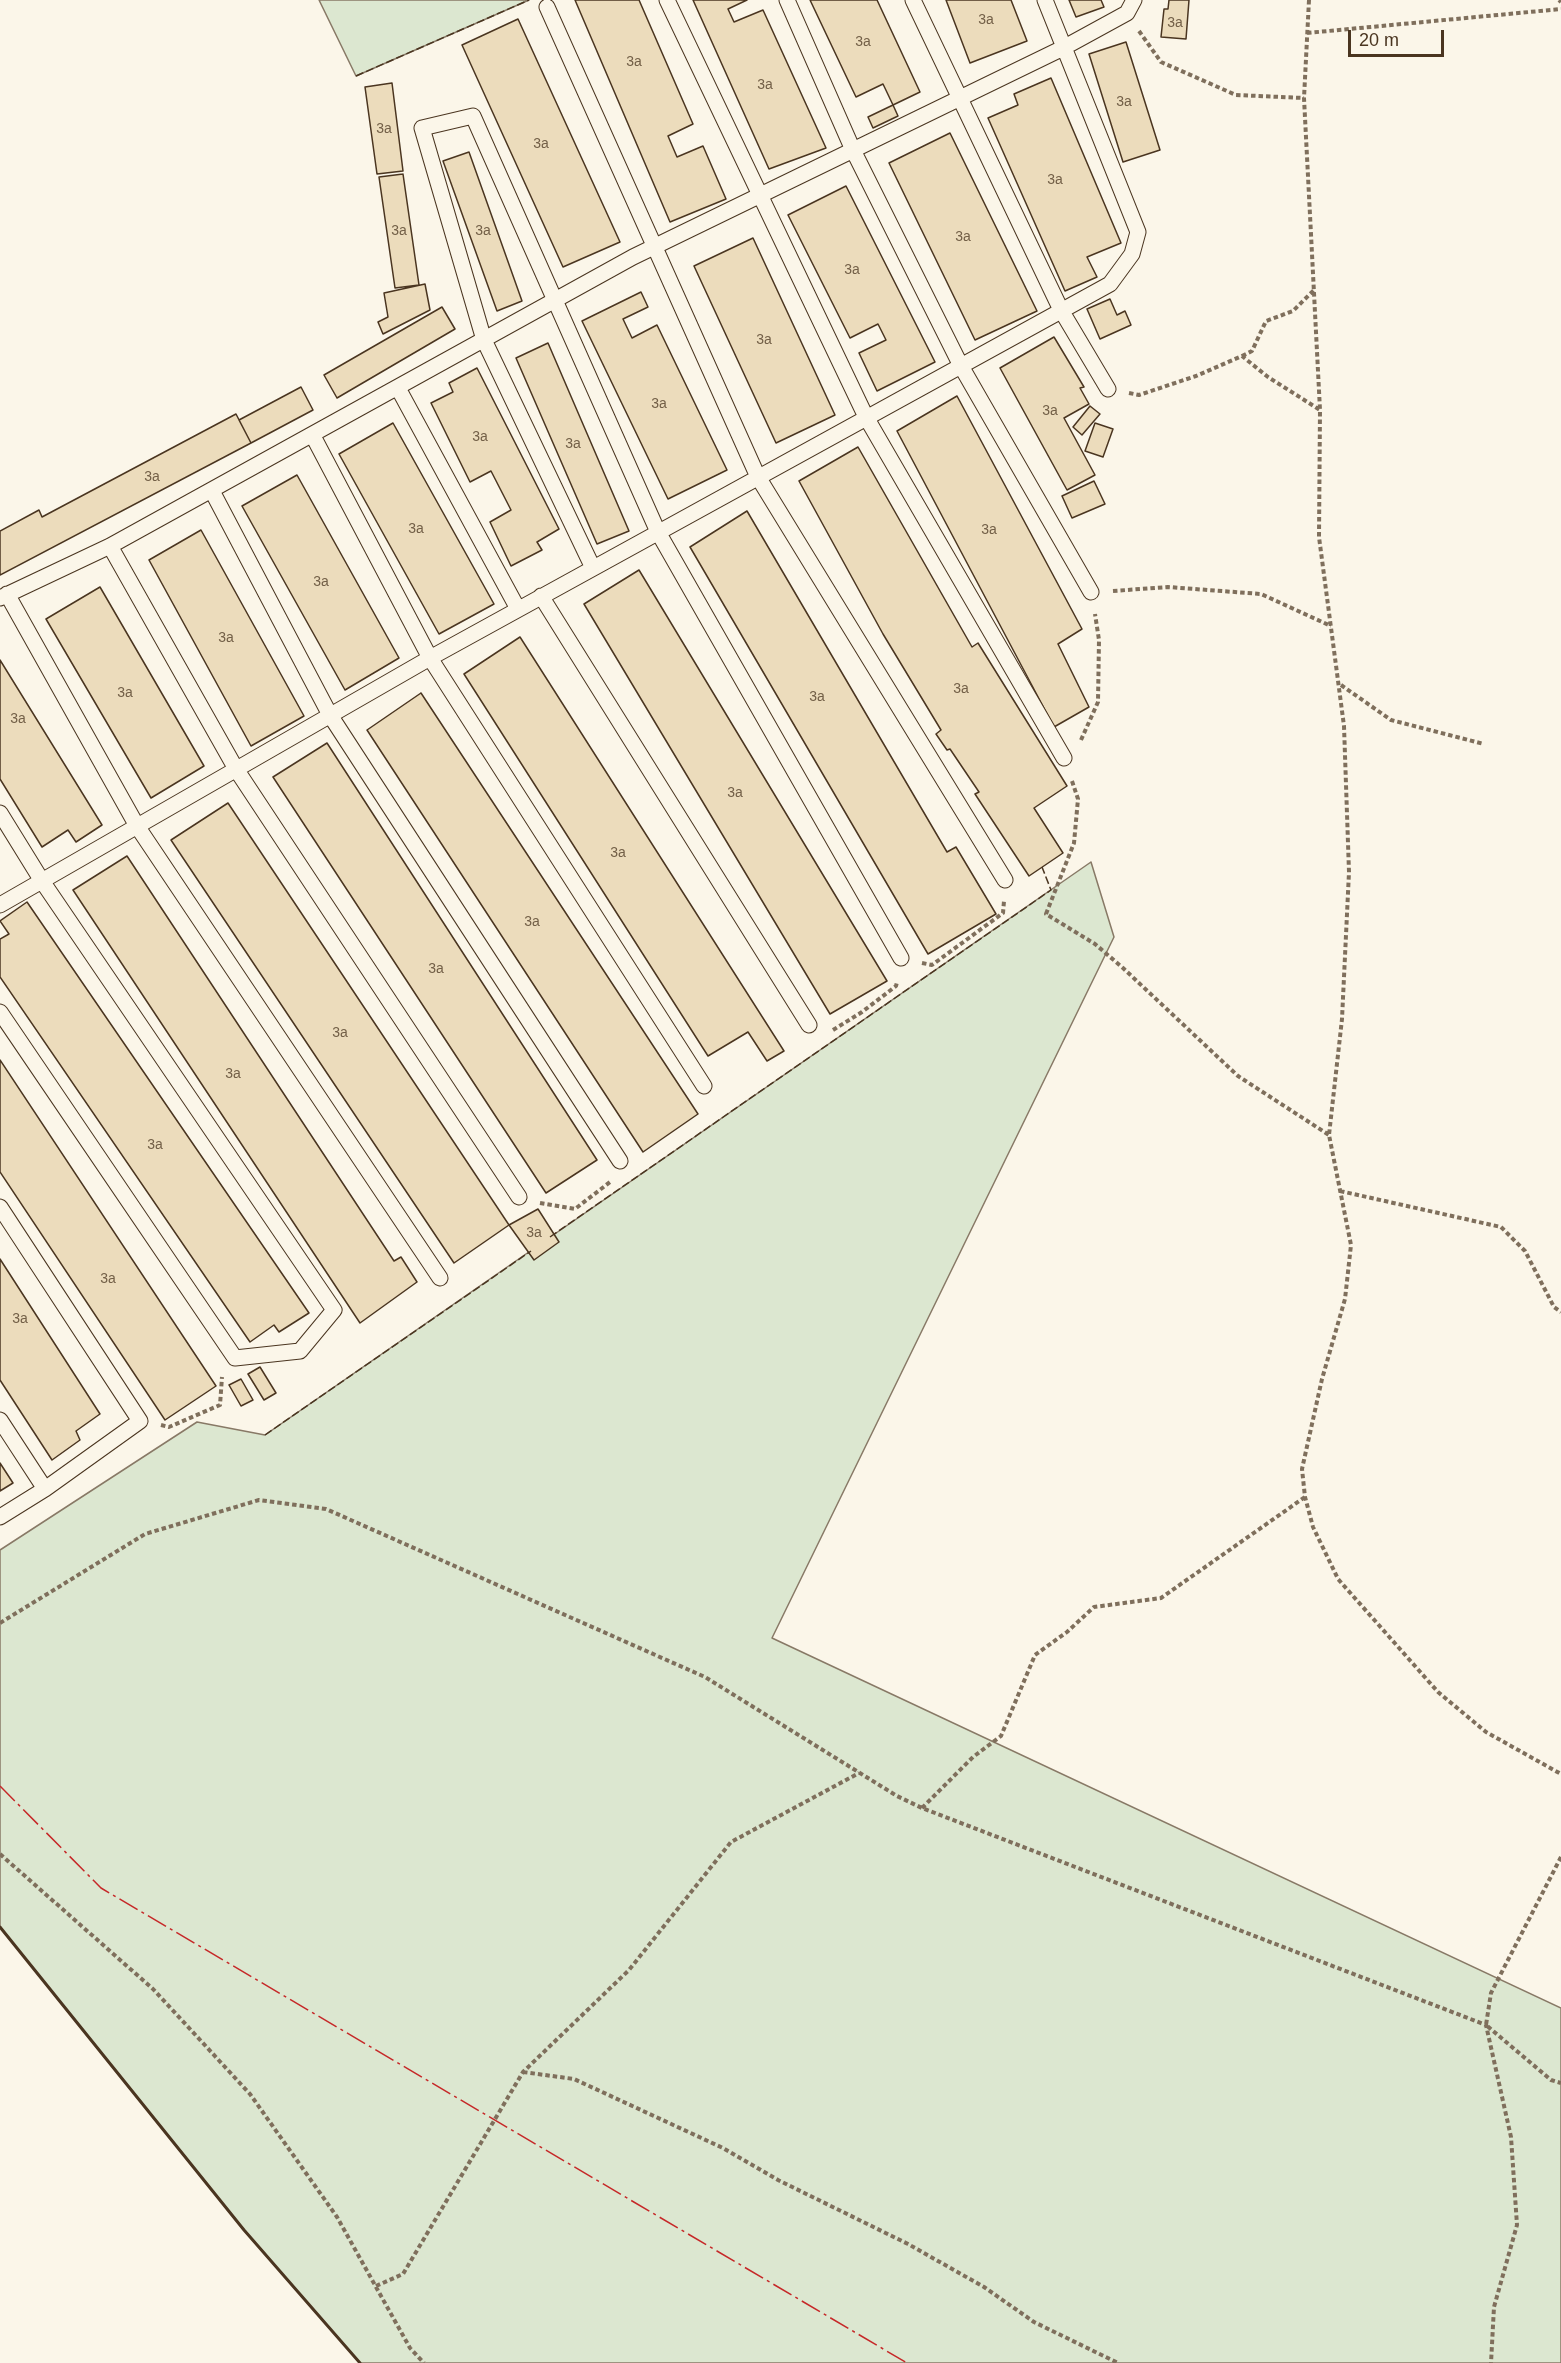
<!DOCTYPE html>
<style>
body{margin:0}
#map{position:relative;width:1561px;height:2363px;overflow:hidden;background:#fbf6e9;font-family:Arial,sans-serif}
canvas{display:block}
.scale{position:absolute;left:1348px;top:30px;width:96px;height:27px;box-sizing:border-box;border:3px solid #4a3520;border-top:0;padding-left:8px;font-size:18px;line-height:21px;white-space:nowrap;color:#4a3520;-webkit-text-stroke:4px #fbf6e9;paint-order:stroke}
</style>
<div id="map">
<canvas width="1561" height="2363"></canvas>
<div class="scale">20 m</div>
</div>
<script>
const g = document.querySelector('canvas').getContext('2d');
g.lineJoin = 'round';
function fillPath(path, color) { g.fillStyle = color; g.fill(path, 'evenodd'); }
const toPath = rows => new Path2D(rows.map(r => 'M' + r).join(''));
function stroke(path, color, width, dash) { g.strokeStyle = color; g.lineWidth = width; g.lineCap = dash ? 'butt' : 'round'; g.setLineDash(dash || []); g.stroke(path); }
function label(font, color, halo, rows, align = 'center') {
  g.font = font + ' Arial,sans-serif'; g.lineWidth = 4.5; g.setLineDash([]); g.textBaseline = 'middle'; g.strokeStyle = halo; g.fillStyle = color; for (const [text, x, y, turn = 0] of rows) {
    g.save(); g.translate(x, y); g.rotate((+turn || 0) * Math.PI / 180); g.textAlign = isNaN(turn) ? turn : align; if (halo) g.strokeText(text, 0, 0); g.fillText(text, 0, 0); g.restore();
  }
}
const green = toPath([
 [319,0,529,0,356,76,319,0],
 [1091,862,1114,937,772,1638,1561,2008,1561,2363,360,2363,244,2230,0,1927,0,1550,197,1422,265,1435,1091,862]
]);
const building = toPath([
 [575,0,639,0,693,124,668,136,677,157,703,146,726,199,670,222,575,0],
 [693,0,747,0,728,9,734,22,763,10,826,148,769,169,693,0],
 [810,0,877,0,920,92,893,105,883,84,856,97,810,0],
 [946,0,1011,0,1027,41,970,63,946,0],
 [1069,0,1101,0,1104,7,1076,17,1069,0],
 [1169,0,1189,0,1186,39,1161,37,1164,9,1168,9,1169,0],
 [518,19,620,242,563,267,462,45,518,19],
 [1126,42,1160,150,1123,162,1089,54,1126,42],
 [1051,78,1121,243,1087,257,1097,277,1065,291,988,118,1018,105,1014,94,1051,78],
 [392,83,403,171,377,174,365,87,392,83],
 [893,105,898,116,873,128,868,117,893,105],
 [950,133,1037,311,975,340,889,163,950,133],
 [469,152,522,301,497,311,443,161,469,152],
 [403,174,419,285,395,288,379,177,403,174],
 [846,186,935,362,877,391,859,353,886,340,878,324,850,338,788,215,846,186],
 [753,238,835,415,776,443,694,266,753,238],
 [425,284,430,310,383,334,378,322,388,317,384,293,425,284],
 [641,292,648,307,623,319,632,338,657,325,727,470,668,499,582,321,641,292],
 [1110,299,1117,315,1125,311,1131,325,1100,339,1087,309,1110,299],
 [442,307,455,329,337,398,324,375,442,307],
 [1054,337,1084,387,1080,388,1089,404,1064,418,1095,475,1067,490,1000,368,1054,337],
 [548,343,629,531,597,544,516,358,548,343],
 [477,368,559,529,537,542,542,550,511,566,490,522,511,510,491,471,470,482,431,403,453,392,449,383,477,368],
 [301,387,313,410,251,443,239,420,301,387],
 [957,396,1082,629,1058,644,1089,707,1054,727,897,431,957,396],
 [1090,406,1100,414,1082,435,1073,427,1090,406],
 [236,414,251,443,0,575,0,531,39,510,42,517,236,414],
 [393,423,494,604,439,634,339,454,393,423],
 [1095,423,1113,429,1103,457,1085,451,1095,423],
 [858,447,972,647,978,643,1067,786,1034,808,1063,853,1029,876,975,794,979,792,950,749,947,750,936,734,941,730,883,634,799,481,858,447],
 [297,475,399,658,345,690,242,506,297,475],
 [1094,481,1105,504,1072,518,1062,496,1094,481],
 [747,511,947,852,956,847,996,914,928,954,690,547,747,511],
 [201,530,304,716,251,746,149,560,201,530],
 [639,570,887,981,830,1014,584,604,639,570],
 [100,587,204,766,151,798,46,619,100,587],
 [520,637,784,1051,767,1061,748,1032,708,1056,464,674,520,637],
 [0,660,102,825,76,842,68,830,42,847,0,779,0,660],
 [421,693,698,1114,643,1152,367,730,421,693],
 [327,743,597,1160,546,1193,273,777,327,743],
 [228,803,509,1225,454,1263,171,840,228,803],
 [127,856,394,1261,401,1257,417,1282,360,1323,73,890,127,856],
 [27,902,309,1313,279,1332,274,1325,250,1342,0,977,0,939,9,934,0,921,27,902],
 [0,1060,216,1386,165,1420,0,1172,0,1060],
 [538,1209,559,1242,534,1260,509,1225,538,1209],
 [0,1259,100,1414,76,1431,80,1440,52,1460,0,1380,0,1259],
 [260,1367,276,1393,264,1400,248,1374,260,1367],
 [241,1379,253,1400,241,1406,229,1385,241,1379],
 [0,1463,13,1483,0,1491,0,1463]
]);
const path = toPath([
 [1309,0,1304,98,1320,410,1319,537,1344,726,1349,872,1342,1019,1329,1135,1351,1245,1345,1299,1322,1379,1302,1469,1305,1497,1313,1527,1338,1579,1438,1692,1486,1732,1561,1774],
 [1559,0,1561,2],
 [1139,31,1161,62,1236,95,1304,98],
 [1307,33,1561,9],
 [1242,356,1252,351,1266,321,1293,311,1315,289],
 [1129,393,1139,395,1196,376,1242,356,1268,377,1320,410],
 [1113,591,1168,587,1261,594,1331,626],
 [1341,685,1391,720,1484,744],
 [1081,740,1098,702,1099,640,1095,614],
 [1072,781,1078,799,1074,843,1046,914,1095,944,1123,968,1238,1076,1329,1135],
 [922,963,932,965,1003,913,1004,901],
 [833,1030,862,1012,896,986,897,982],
 [1340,1191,1501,1227,1525,1251,1554,1307,1561,1312],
 [540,1203,575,1209,610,1182],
 [161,1425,169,1427,220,1405,222,1377],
 [0,1623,145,1534,259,1500,326,1509,705,1677,897,1796,922,1808,1486,2025,1511,2137,1517,2225,1494,2307,1491,2363],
 [922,1808,973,1757,1001,1736,1035,1655,1067,1632,1094,1607,1161,1598,1305,1497],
 [0,1854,153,1989,250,2094,337,2217,410,2348,424,2363],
 [1561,1857,1491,1993,1486,2025,1551,2080,1561,2083],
 [523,2072,574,2079,723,2148,778,2180,908,2244,984,2287,1034,2322,1118,2363],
 [376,2286,403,2274,523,2072,629,1970,731,1842,859,1773]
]);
const lane = toPath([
 [667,0,866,417,1064,758],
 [787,0,853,150,961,366,1091,592],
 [913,0,1061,310,1108,389],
 [547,7,758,477,1005,880],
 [398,388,518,609],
 [313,436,430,658,704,1086],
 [212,491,330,715,620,1161],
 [110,546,236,769,519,1197],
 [593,568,484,340,422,128,473,116,658,532,901,958],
 [7,594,137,826,440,1278],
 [541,596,809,1025],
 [0,598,110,546,633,257,1063,48,1127,13,1134,0],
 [0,813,42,881,334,1310,300,1351,235,1358,0,1012],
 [0,905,430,658,1110,284,1132,254,1138,232,1045,0],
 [0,1207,140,1421,45,1489,0,1517],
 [0,1420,45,1489]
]);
const fence = toPath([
 [356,76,529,0],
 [550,1237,1051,890,1042,867],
 [265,1435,531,1251]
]);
const wall = toPath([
 [0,1927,244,2230,360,2363]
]);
const power = toPath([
 [0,1786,101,1888,907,2363]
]);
const numberNames = [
 ["3a",986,20],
 ["3a",1175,23],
 ["3a",863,42],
 ["3a",634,62],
 ["3a",765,85],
 ["3a",1124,102],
 ["3a",384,129],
 ["3a",541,144],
 ["3a",1055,180],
 ["3a",399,231],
 ["3a",483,231],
 ["3a",963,237],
 ["3a",852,270],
 ["3a",764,340],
 ["3a",659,404],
 ["3a",1050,411],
 ["3a",480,437],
 ["3a",573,444],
 ["3a",152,477],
 ["3a",416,529],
 ["3a",989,530],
 ["3a",321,582],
 ["3a",226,638],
 ["3a",961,689],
 ["3a",125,693],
 ["3a",817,697],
 ["3a",18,719],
 ["3a",735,793],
 ["3a",618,853],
 ["3a",532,922],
 ["3a",436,969],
 ["3a",340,1033],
 ["3a",233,1074],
 ["3a",155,1145],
 ["3a",534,1233],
 ["3a",108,1279],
 ["3a",20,1319]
];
fillPath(green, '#dce7d0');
stroke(green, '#887966', 1.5);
fillPath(building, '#ecdcbc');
stroke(building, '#4a3520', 1.5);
stroke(lane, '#4a3520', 17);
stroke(path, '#7f6f5c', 4, [4.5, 3]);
stroke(lane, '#fbf6e9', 15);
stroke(fence, '#4a3520', 1.5, [8, 3]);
stroke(wall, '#4a3520', 3);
stroke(power, '#c62828', 1.5, [21, 4.5, 3, 4.5]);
label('14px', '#725f47', null, numberNames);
</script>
